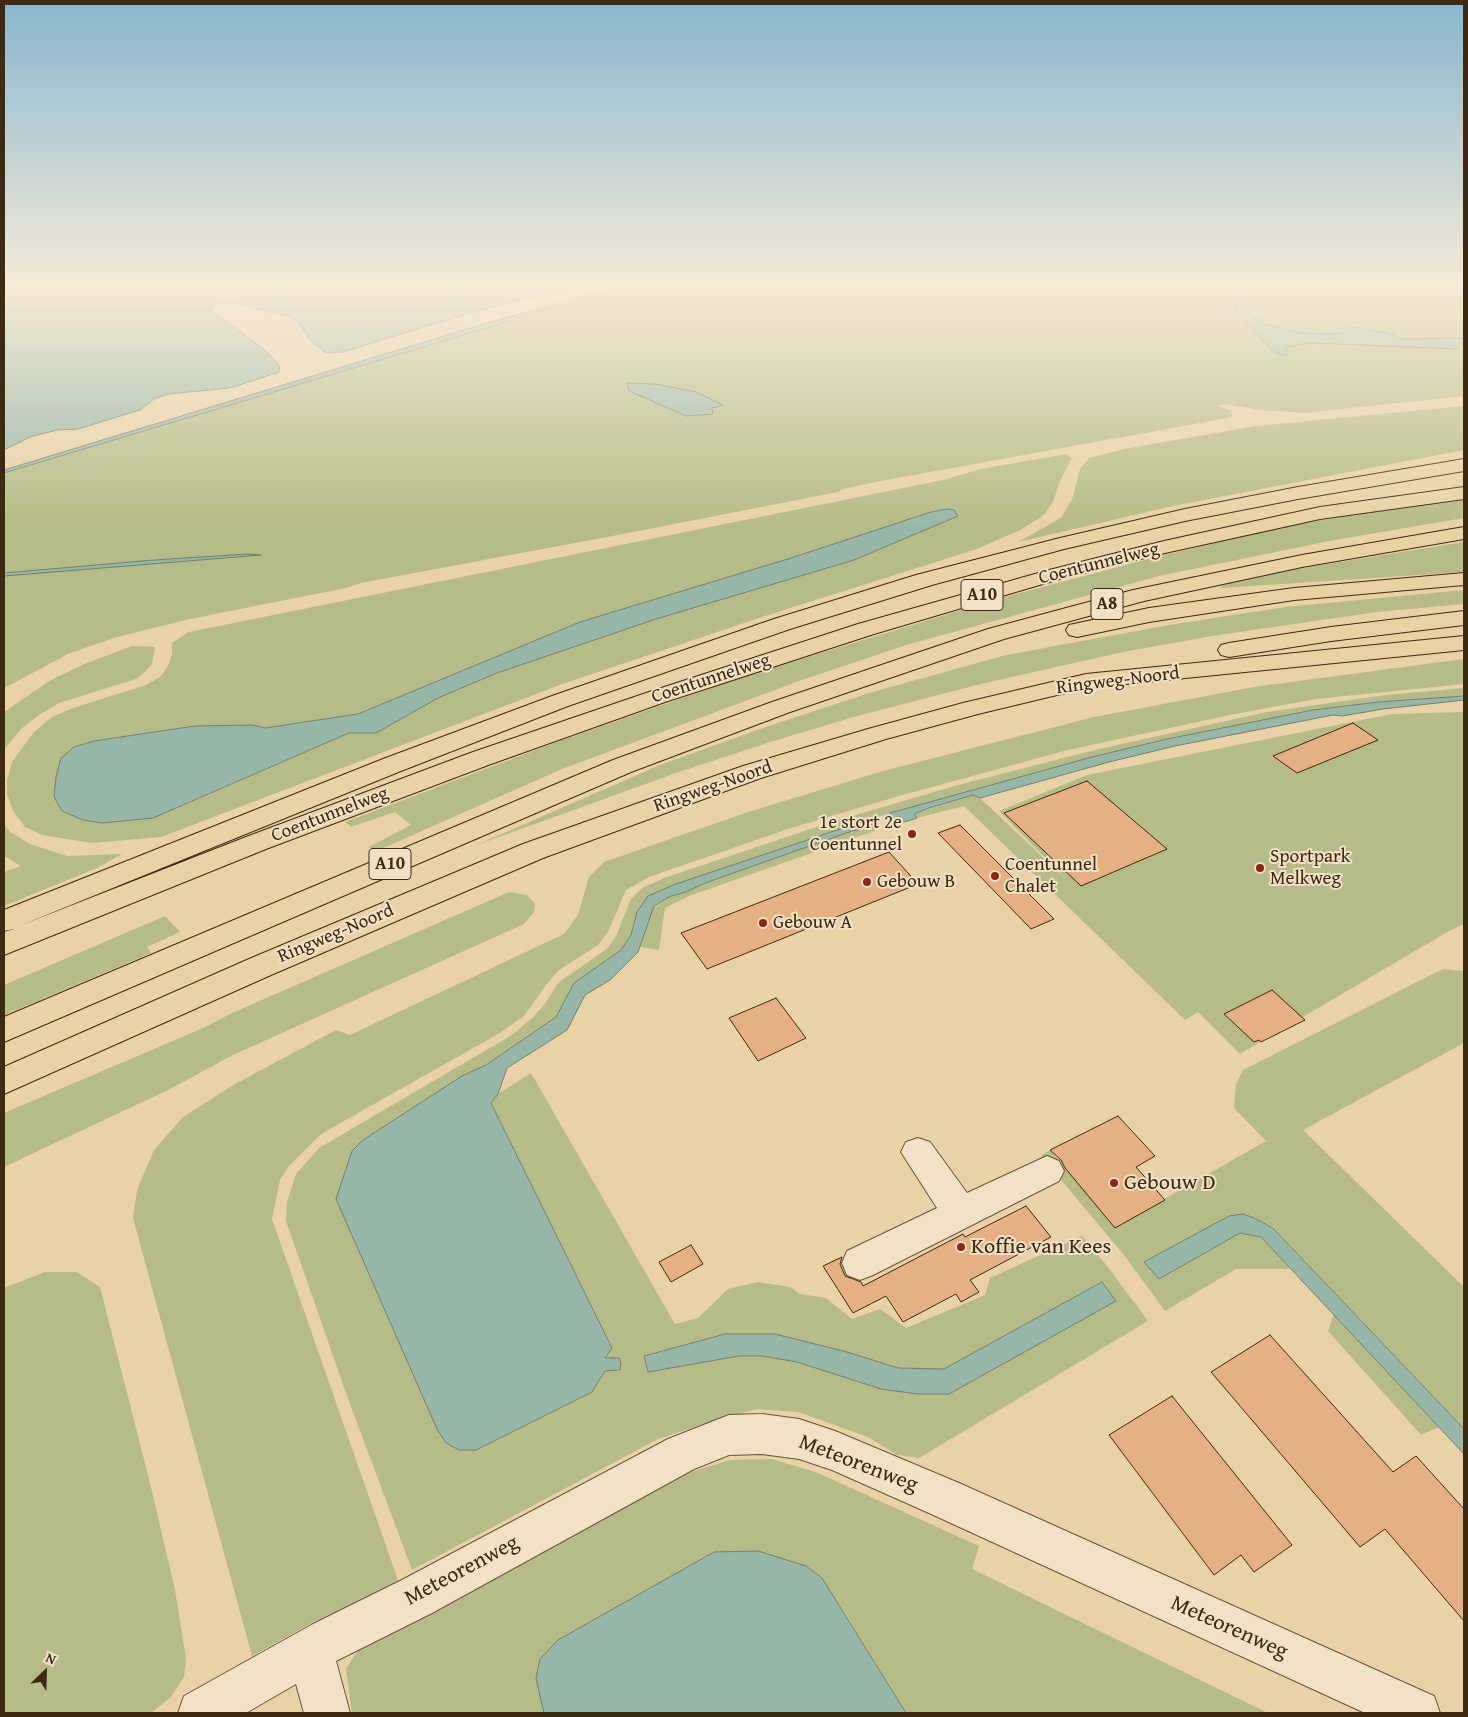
<!DOCTYPE html>
<style>
body{margin:0}
#map{position:relative;width:1468px;height:1717px;overflow:hidden;background:#e9d3a6;font-family:"Gentium Book Plus",serif}
canvas{display:block}
.frame{position:absolute;inset:0;border:5px solid #3e2912;pointer-events:none}
.north{position:absolute;left:20px;top:1647px;width:50px;height:50px;-webkit-text-stroke:4px #f1e2c5;paint-order:stroke;rotate:24deg;font-size:14px;font-weight:700;line-height:20px;text-align:center;color:#3e2912}
.north::after{content:'';display:block;margin:auto;width:18px;height:22px;background:#3e2912;clip-path:polygon(50% 0,100% 100%,50% 72%,0 100%)}
</style>
<div id="map">
<canvas width="1468" height="1717"></canvas>
<div class="frame"></div>
<div class="north">N</div>
</div>
<script>
const g = document.querySelector('canvas').getContext('2d');
g.lineJoin = 'round';
function fillPath(path, color) { g.fillStyle = color; g.fill(path, 'evenodd'); }
const toPath = rows => new Path2D(rows.map(r => 'M' + r).join(''));
function stroke(path, color, width, dash) { g.strokeStyle = color; g.lineWidth = width; g.lineCap = dash ? 'butt' : 'round'; g.setLineDash(dash || []); g.stroke(path); }
function label(font, color, halo, rows, align = 'center') {
  g.font = font + ' "Gentium Book Plus",serif'; g.lineWidth = 4; g.setLineDash([]); g.textBaseline = 'middle'; g.strokeStyle = halo; g.fillStyle = color; for (const [text, x, y, turn = 0] of rows) {
    g.save(); g.translate(x, y); g.rotate((+turn || 0) * Math.PI / 180); g.textAlign = isNaN(turn) ? turn : align; if (halo) g.strokeText(text, 0, 0); g.fillText(text, 0, 0); g.restore();
  }
}
const green = toPath([
 [629,287,1464,287,1464,396,1305,413,1261,410,1226,404,1218,406,1231,411,1233,417,881,481,843,489,838,492,639,531,361,583,346,588,190,619,117,637,70,653,4,688,4,473,590,297],
 [1464,406,1464,450,1173,506,1018,542,1061,518,1073,497,1080,469,1089,458,1124,449,1256,426],
 [1066,454,1072,458,1060,481,1053,502,1046,512,1040,518,1018,531,977,549,762,617,565,683,161,837,92,843,42,835,25,827,13,811,7,794,7,780,12,762,34,732,52,717,73,708,146,685,161,676,168,666,172,654,172,643,189,632,943,480,981,469],
 [947,509,957,516,854,560,656,619,497,673,440,697,376,733,349,733,187,804,74,747,94,741,195,726,253,725,265,728,358,714,580,622,791,558,931,512],
 [1464,500,1464,518,1334,540,1159,576,906,645,802,680,562,769,372,853,369,847,411,825,395,812,351,827,345,822,557,742,745,676,1001,598,1156,557,1284,527,1396,507],
 [1464,542,1464,572,1221,588,1222,581],
 [1464,590,1464,604,1377,612,1212,636,1123,652,981,684,857,716,770,742,676,773,474,846,660,765,757,730,869,693,1006,655,1169,625,1285,607],
 [132,646,155,647,152,664,145,672,136,679,59,703,39,715,21,729,4,750,4,712,49,681,82,665],
 [1464,659,1464,684,1316,699,1230,715,1068,750,899,796,791,828,649,877,626,890,608,932,598,945,559,970,546,985,524,1016,500,1033,321,1134,288,1167,280,1180,272,1219,399,1583,315,1621,252,1656,133,1218,137,1190,154,1150,183,1117,235,1084,336,1030,350,1035,564,934,578,915,589,877,604,862,745,813,883,771,1094,717,1254,687],
 [1464,688,1464,696,1376,702,1313,710,1092,757,870,819,673,885,648,896,637,912,631,935,621,950,575,983,556,1017,486,1065,363,1140,352,1151,346,1171,459,1450,476,1450,592,1392,605,1371,620,1370,621,1363,605,1359,612,1347,491,1103,498,1094,531,1073,675,1324,698,1318,728,1289,758,1282,790,1287,800,1294,826,1298,852,1319,880,1309,906,1328,985,1295,990,1278,1082,1236,1107,1266,1148,1321,919,1458,897,1455,868,1437,798,1412,757,1409,720,1419,658,1439,412,1570,347,1396,286,1221,287,1202,296,1174,319,1148,512,1035,531,1019,544,1005,559,982,608,948,616,936,631,899,642,888,664,878,825,824,958,785,1099,749,1267,712,1386,695],
 [1102,1282,918,1394,881,1389,797,1362,762,1356,739,1356,648,1372,644,1356,725,1334,775,1334,847,1352,898,1368,944,1369],
 [1464,712,1464,924,1449,931,1240,1054,1198,1012,1185,1020,964,806,917,818,914,814,973,795,980,798,1068,881,999,811,1087,775,1392,714],
 [4,824,10,832,30,844,67,856,122,854,97,868,4,906,4,872,21,866,4,856],
 [877,826,880,829,689,896,665,908,659,950,640,947,652,909,671,896,686,892,705,883,852,831],
 [509,892,527,895,535,904,534,912,524,924,233,1055,170,1089,4,1167,4,1113,203,1028,232,1013],
 [165,916,180,932,147,947,151,953,4,1015,4,985],
 [1443,969,1464,971,1464,1043,1303,1130,1464,1287,1464,1429,1273,1227,1254,1218,1159,1279,1240,1233,1261,1237,1290,1269,1236,1269,1165,1311,1124,1255,1041,1156,1050,1150,1115,1227,1266,1141,1234,1108,1236,1084,1243,1070],
 [45,1272,77,1272,100,1287,151,1487,175,1590,186,1659,184,1677,171,1697,151,1713,4,1713,4,1288],
 [1334,1314,1439,1427,1421,1435,1328,1331],
 [772,1459,818,1473,979,1546,972,1569,1268,1713,906,1713,839,1604,536,1678,544,1713,352,1713,346,1669,359,1649,687,1473,730,1460]
]);
const water = toPath([
 [4,287,569,287,467,314,343,352,326,353,310,340,297,321,289,317,234,303,219,304,211,310,265,350,280,366,279,372,230,388,169,394,154,399,140,410,78,429,57,430,30,437,4,450,4,287],
 [616,287,629,287,590,297,4,473,4,470,467,329,616,287],
 [1218,287,1333,289,1403,292,1250,289,1241,292,1249,314,1265,324,1300,333,1341,334,1351,327,1388,333,1402,339,1464,338,1459,344,1458,349,1310,343,1286,347,1287,356,1275,353,1265,343,1237,312,1233,293,1218,287],
 [627,383,655,384,696,392,723,405,712,408,713,414,686,416,629,391,627,383],
 [947,509,954,510,958,516,854,560,656,619,497,673,440,697,376,733,349,733,153,818,102,823,83,820,62,811,54,797,56,777,61,758,74,747,94,741,195,726,253,725,265,728,358,714,580,622,791,558,931,512,947,509],
 [247,554,261,555,4,576,4,573,154,560,247,554],
 [1464,696,1464,700,1383,709,1342,716,1333,715,1175,746,1109,762,980,798,973,795,929,808,914,814,917,818,898,824,890,813,1092,757,1167,739,1313,710,1378,702,1464,696],
 [870,819,877,826,852,831,705,883,686,892,671,896,654,906,638,952,610,980,585,995,567,1030,507,1068,498,1094,491,1103,612,1348,605,1358,619,1358,621,1363,620,1370,605,1371,592,1392,476,1450,459,1450,446,1443,437,1429,336,1199,352,1151,363,1140,462,1076,486,1065,556,1017,574,983,621,950,631,935,637,912,648,896,673,885,870,819],
 [1243,1214,1254,1218,1273,1228,1464,1429,1464,1454,1261,1237,1240,1233,1159,1279,1144,1262,1229,1216,1243,1214],
 [1102,1282,1116,1301,949,1394,918,1394,881,1389,797,1362,762,1356,739,1356,648,1372,644,1356,725,1334,775,1334,847,1352,898,1368,944,1369,1102,1282],
 [758,1551,806,1566,822,1578,906,1713,544,1713,536,1678,540,1659,558,1640,714,1552,758,1551]
]);
const building = toPath([
 [1353,723,1378,740,1297,773,1273,756,1353,723],
 [1087,781,1167,849,1081,886,1004,813,1087,781],
 [960,825,1054,919,1031,929,938,833,960,825],
 [889,852,918,884,707,969,681,933,889,852],
 [1272,990,1305,1020,1261,1042,1259,1040,1254,1042,1224,1014,1272,990],
 [776,998,806,1038,758,1061,729,1018,776,998],
 [1118,1116,1155,1156,1136,1167,1165,1200,1115,1228,1065,1168,1061,1160,1050,1150,1118,1116],
 [1026,1206,1051,1237,970,1280,979,1292,961,1302,956,1294,903,1322,886,1296,853,1313,823,1266,842,1257,840,1264,845,1276,861,1282,863,1286,963,1234,965,1237,1026,1206],
 [691,1245,703,1264,671,1282,659,1262,691,1245],
 [1270,1335,1393,1472,1416,1456,1464,1509,1464,1621,1385,1529,1360,1547,1211,1372,1270,1335],
 [1172,1396,1292,1545,1254,1572,1241,1555,1214,1575,1109,1435,1172,1396]
]);
const minor = toPath([
 [918,1138,930,1142,967,1193,1047,1156,1059,1161,1064,1171,1059,1181,873,1275,860,1280,847,1275,842,1263,847,1251,937,1208,901,1152,906,1142,918,1138],
 [762,1414,799,1419,835,1431,959,1483,1434,1696,1440,1713,1365,1713,929,1513,832,1470,799,1459,762,1454,729,1455,694,1469,432,1613,336,1661,350,1713,304,1713,296,1684,246,1713,178,1713,184,1696,313,1624,400,1581,668,1439,729,1415,762,1414]
]);
const highway = toPath([
 [1464,459,1464,471,1298,499,1185,521,1064,549,932,585,790,629,568,706,401,771,19,926,246,837,473,752,649,692,858,624,1049,570,1164,541,1320,507,1464,487,1464,499,1320,519,1165,553,1063,578,874,634,665,702,491,764,266,849,4,955,4,932,14,929,4,931,4,910,383,759,552,696,774,619,916,575,1060,538,1185,509,1298,487,1464,459],
 [1464,527,1464,539,1302,567,1144,601,1004,639,790,712,631,772,4,1042,4,1017,613,760,772,702,988,629,1133,590,1302,555,1464,527],
 [1464,573,1464,585,1294,600,1149,622,1077,637,1069,635,1066,630,1069,625,1149,608,1294,588,1464,573],
 [1464,611,1464,625,1331,641,1229,657,1221,655,1218,650,1221,645,1229,643,1331,627,1464,611],
 [1464,636,1464,650,1086,688,978,714,886,739,761,778,543,858,271,975,4,1094,4,1067,249,959,523,844,743,766,868,729,963,703,1086,674,1464,636]
]);
const markers = [
 [912,834,5,"#8f2418"],
 [1260,868,5,"#8f2418"],
 [995,876,5,"#8f2418"],
 [867,882,5,"#8f2418"],
 [763,923,5,"#8f2418"],
 [1114,1183,5,"#8f2418"],
 [961,1247,5,"#8f2418"]
];
const shields = [
 [982,595,42],
 [1107,604,32],
 [390,864,42]
];
const shieldNames = [
 ["A10",982,595],
 ["A8",1107,604],
 ["A10",390,864]
];
const streetNames = [
 ["Coentunnelweg",1099,564,-14],
 ["Coentunnelweg",711,679,-18],
 ["Ringweg-Noord",1118,681,-7],
 ["Ringweg-Noord",713,787,-19],
 ["Coentunnelweg",330,815,-21],
 ["Ringweg-Noord",336,934,-23]
];
const poiNames = [
 ["1e stort 2e",902,823,"right"],
 ["Coentunnel",902,845,"right"],
 ["Sportpark",1270,857],
 ["Melkweg",1270,879],
 ["Coentunnel",1005,865],
 ["Chalet",1005,887],
 ["Gebouw B",877,882],
 ["Gebouw A",773,923]
];
const nearPoinames = [
 ["Gebouw D",1124,1183],
 ["Koffie van Kees",971,1247]
];
const nearStreetnames = [
 ["Meteorenweg",858,1464,21],
 ["Meteorenweg",462,1571,-28],
 ["Meteorenweg",1229,1628,24]
];
fillPath(green, '#b6bc87');
fillPath(water, '#97b8a8');
stroke(water, '#737f6c', 1);
fillPath(building, '#e5b084');
stroke(building, '#3e2912', 1);
stroke(minor, '#695437', 2);
stroke(highway, '#3e2912', 2);
fillPath(minor, '#f1e2c5');
fillPath(highway, '#e9d3a6');
const sky = g.createLinearGradient(0, 0, 0, 527);
sky.addColorStop(0, '#87b6ce');
sky.addColorStop(0.54, '#f5ebd7');
sky.addColorStop(1, '#f5ebd700');
g.fillStyle = sky;
g.fillRect(0, 0, 1468, 527);
for (const [x, y, r, color] of markers) { const dot = new Path2D(); dot.arc(x, y, r, 0, 2 * Math.PI); g.fillStyle = color; g.fill(dot); stroke(dot, '#f1e2c5', 2); }
for (const [x, y, w] of shields) { const box = new Path2D(); box.roundRect(x - w / 2, y - 15.5, w, 31, 4); g.fillStyle = '#f1e2c5'; g.fill(box); stroke(box, '#3e2912', 1); }
label('bold 18px', '#3e2912', null, shieldNames);
label('19px', '#3e2912', '#f1e2c5', streetNames);
label('19px', '#3e2912', '#f1e2c5', poiNames, 'left');
label('22px', '#3e2912', '#f1e2c5', nearPoinames, 'left');
label('22px', '#3e2912', '#f1e2c5', nearStreetnames);
</script>
